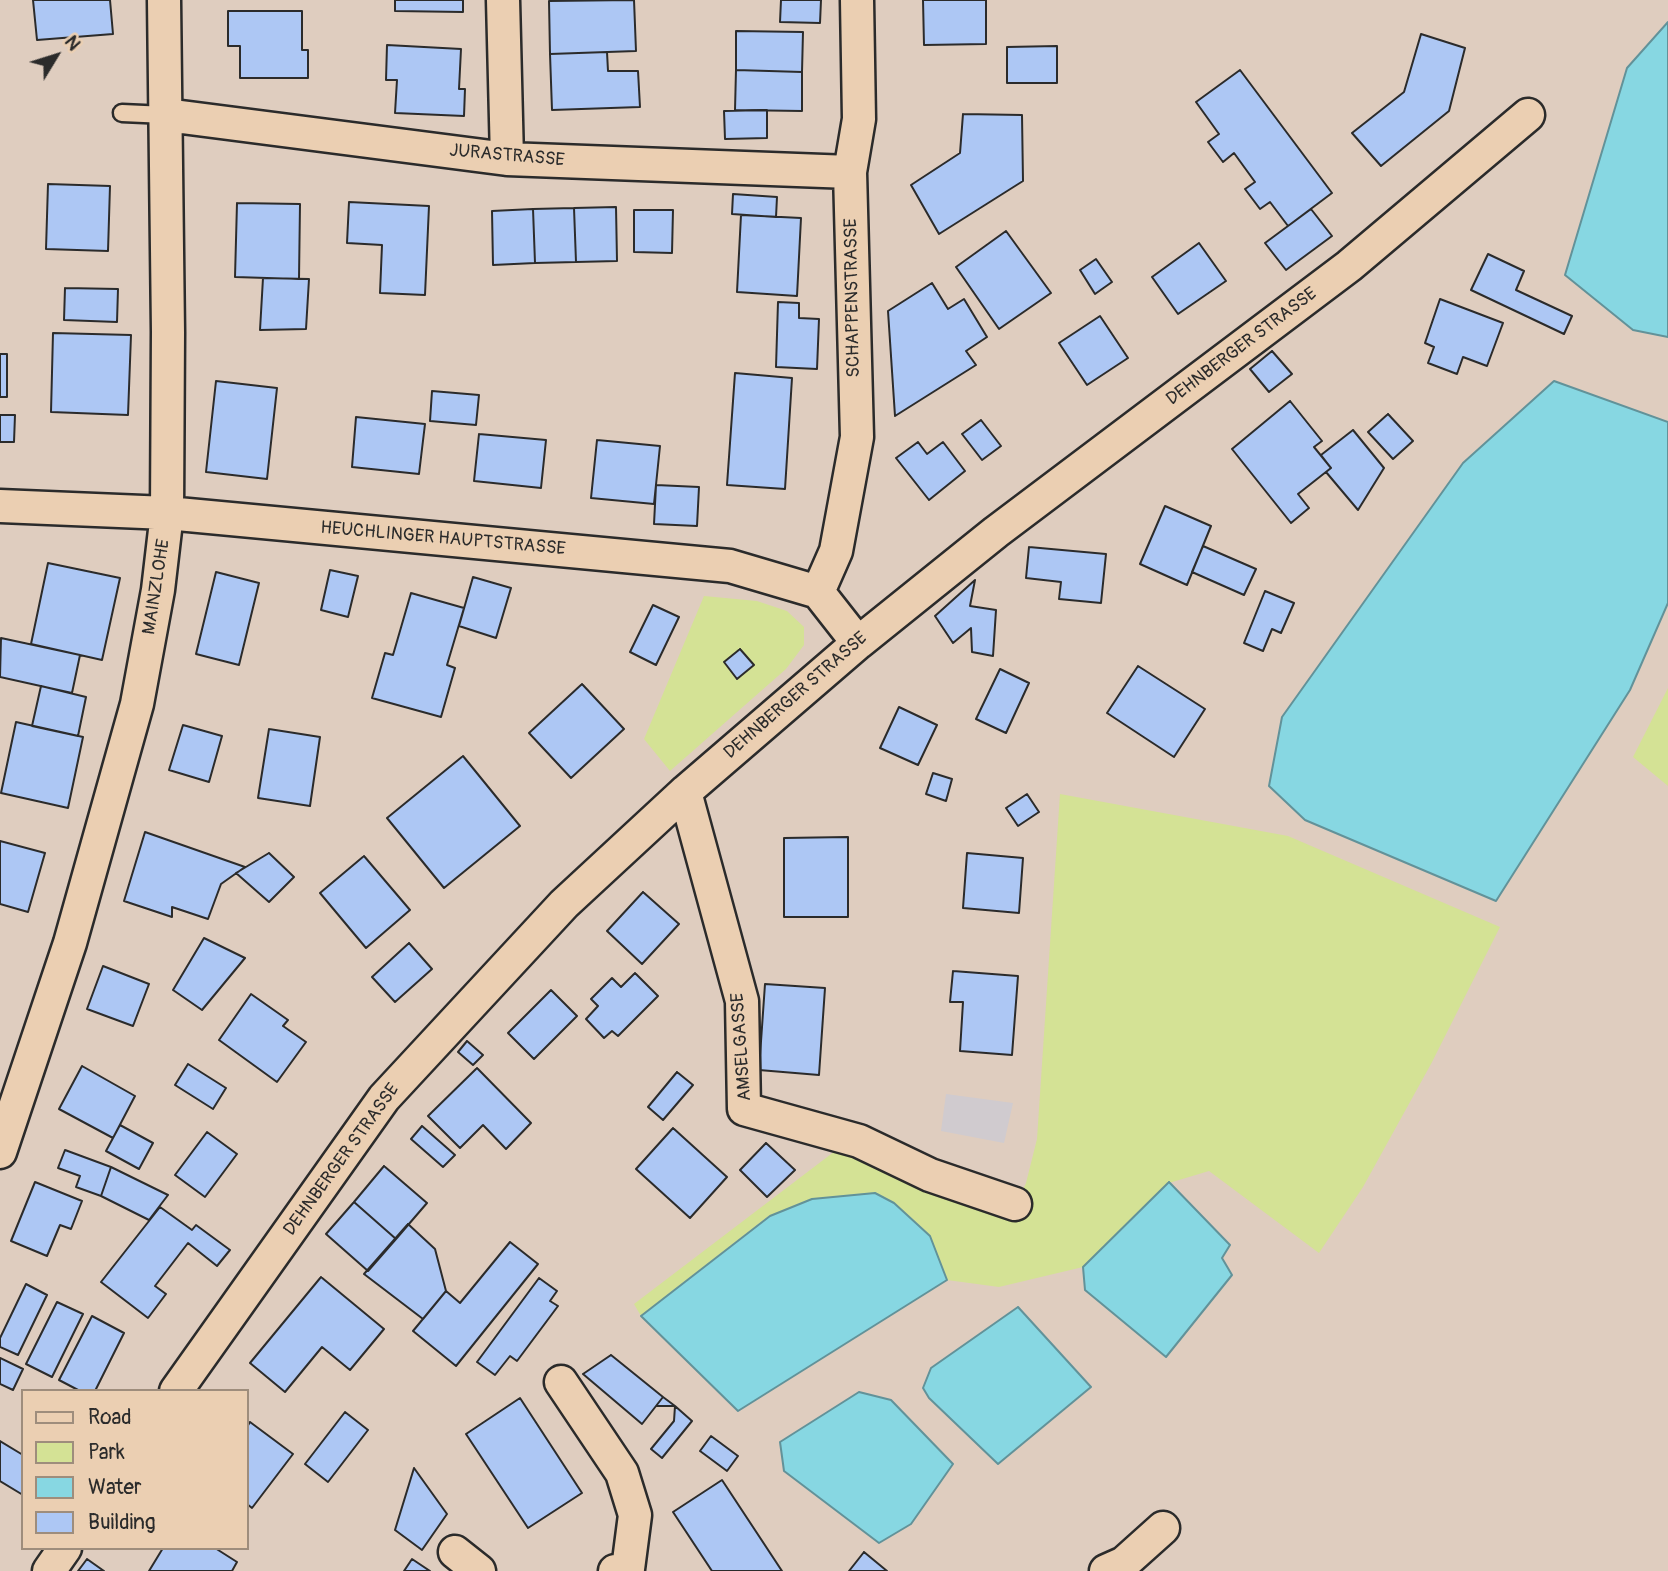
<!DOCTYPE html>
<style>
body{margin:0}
#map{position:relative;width:1668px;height:1571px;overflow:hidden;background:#dfcdbf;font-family:Pangolin,sans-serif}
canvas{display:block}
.legend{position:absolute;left:21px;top:1389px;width:228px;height:161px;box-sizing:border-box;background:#ebcfb2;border:2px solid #9e8d7c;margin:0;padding:9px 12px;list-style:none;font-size:21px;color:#2b2b2b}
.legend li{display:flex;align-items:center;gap:14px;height:35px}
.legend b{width:35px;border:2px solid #9e8d7c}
.north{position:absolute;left:21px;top:21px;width:70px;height:70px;-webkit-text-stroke:5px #ebcfb2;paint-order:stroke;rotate:52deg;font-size:19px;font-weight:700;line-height:28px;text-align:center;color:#2b2b2b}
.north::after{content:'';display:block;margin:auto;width:24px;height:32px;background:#2b2b2b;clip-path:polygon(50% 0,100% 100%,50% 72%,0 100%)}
</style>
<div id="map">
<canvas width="1668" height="1571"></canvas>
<ul class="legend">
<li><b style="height:9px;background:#ebcfb2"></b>Road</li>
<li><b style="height:19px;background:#d4e295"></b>Park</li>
<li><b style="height:19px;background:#87d7e2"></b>Water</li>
<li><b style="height:19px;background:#adc7f4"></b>Building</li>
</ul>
<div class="north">N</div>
</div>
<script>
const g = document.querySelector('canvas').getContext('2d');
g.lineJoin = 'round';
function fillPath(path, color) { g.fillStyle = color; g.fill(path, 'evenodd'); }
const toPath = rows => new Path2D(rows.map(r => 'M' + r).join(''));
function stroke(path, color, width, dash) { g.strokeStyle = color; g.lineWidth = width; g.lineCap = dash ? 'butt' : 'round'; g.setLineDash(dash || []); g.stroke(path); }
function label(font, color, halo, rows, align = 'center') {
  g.font = font + ' Pangolin,sans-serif'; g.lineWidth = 6; g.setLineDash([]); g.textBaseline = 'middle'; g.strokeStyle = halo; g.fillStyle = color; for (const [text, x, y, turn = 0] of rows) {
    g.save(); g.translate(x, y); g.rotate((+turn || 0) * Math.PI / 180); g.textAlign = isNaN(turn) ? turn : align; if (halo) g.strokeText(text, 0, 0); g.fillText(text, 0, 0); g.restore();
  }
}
const built = toPath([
 [946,1094,1013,1103,1004,1143,941,1131]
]);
const green = toPath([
 [704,596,757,601,787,611,804,627,804,645,786,669,670,771,644,739],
 [1668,688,1668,786,1633,757],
 [1060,794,1288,836,1500,927,1431,1064,1363,1187,1319,1253,1209,1171,1169,1183,1083,1267,999,1287,947,1280,930,1236,770,1215,641,1316,634,1304,839,1148,1009,1221,1026,1183,1037,1139]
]);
const water = toPath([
 [1668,22,1668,337,1633,330,1565,275,1627,68,1668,22],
 [1554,381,1668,422,1668,603,1630,690,1496,901,1305,820,1269,786,1282,717,1463,463,1554,381],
 [1169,1182,1230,1245,1222,1258,1232,1275,1166,1357,1085,1290,1083,1267,1169,1182],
 [875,1193,894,1203,930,1236,947,1280,738,1411,641,1316,770,1216,812,1199,875,1193],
 [1018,1307,1091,1387,998,1464,929,1398,923,1388,931,1368,1018,1307],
 [859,1392,891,1400,953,1464,911,1524,879,1543,784,1471,780,1442,859,1392]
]);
const building = toPath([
 [33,0,110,0,113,34,37,40,33,0],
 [395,0,463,0,463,12,395,11,395,0],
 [634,0,636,51,550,54,549,1,634,0],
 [781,0,821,0,820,23,780,22,781,0],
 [923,0,986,0,986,44,924,45,923,0],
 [228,11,302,11,302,50,308,50,308,78,240,78,240,46,228,46,228,11],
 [736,31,803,32,802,72,736,70,736,31],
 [1421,34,1465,48,1449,111,1381,166,1352,133,1404,92,1421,34],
 [387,45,461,49,459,89,465,89,464,116,395,113,397,80,386,80,387,45],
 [1057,46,1057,83,1007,83,1007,47,1057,46],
 [607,52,608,71,638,71,640,107,552,110,550,54,607,52],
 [736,70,802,72,802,111,735,110,736,70],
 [1240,70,1332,193,1288,226,1270,202,1260,209,1245,189,1255,182,1234,153,1223,162,1208,142,1219,134,1196,102,1240,70],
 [767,110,767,138,725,139,724,111,767,110],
 [963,114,1022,115,1023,181,939,234,911,185,960,153,963,114],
 [48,184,110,186,108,251,46,249,48,184],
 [733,194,777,197,776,217,732,214,733,194],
 [349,202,429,206,425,295,380,293,382,245,347,243,349,202],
 [237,203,300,204,299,279,235,277,237,203],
 [616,207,617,261,576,262,574,208,616,207],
 [574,208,576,262,535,263,533,209,574,208],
 [533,209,535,263,493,265,492,211,533,209],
 [1311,209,1332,236,1286,270,1265,243,1311,209],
 [634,210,673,210,672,253,634,252,634,210],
 [741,215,801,218,797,296,737,292,741,215],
 [1006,231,1051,293,999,329,956,267,1006,231],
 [1199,243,1226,281,1178,314,1152,277,1199,243],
 [1488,254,1524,271,1516,290,1572,316,1564,334,1471,290,1488,254],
 [1096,259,1112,282,1095,294,1080,270,1096,259],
 [263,278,309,279,306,329,260,330,263,278],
 [932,283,948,309,964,299,987,337,966,351,976,365,895,416,888,311,932,283],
 [65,288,118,289,117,322,64,320,65,288],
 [1440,299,1503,323,1487,366,1463,357,1457,374,1428,363,1434,347,1425,343,1440,299],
 [778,302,799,303,799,318,819,319,817,369,776,367,778,302],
 [1100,316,1128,358,1087,385,1059,343,1100,316],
 [53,333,131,335,128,415,51,412,53,333],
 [1272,351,1292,374,1269,392,1250,369,1272,351],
 [0,354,7,354,7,397,0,397,0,354],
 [735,373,792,378,785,489,727,485,735,373],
 [216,381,277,388,267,479,206,472,216,381],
 [432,391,479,395,476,425,430,421,432,391],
 [1290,401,1322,441,1314,447,1331,468,1298,494,1309,508,1291,523,1232,449,1290,401],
 [1388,414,1413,441,1393,459,1368,432,1388,414],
 [0,415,15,415,14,442,0,442,0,415],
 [356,417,425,424,419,474,352,467,356,417],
 [981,420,1001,446,982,460,962,434,981,420],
 [1353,430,1384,468,1358,510,1326,472,1331,468,1321,455,1353,430],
 [479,434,546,440,541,488,474,481,479,434],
 [597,440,660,446,654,504,591,498,597,440],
 [918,442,927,454,943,442,965,471,929,500,896,458,918,442],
 [656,485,699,487,697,526,654,524,656,485],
 [1165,506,1211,526,1187,585,1140,564,1165,506],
 [1203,546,1256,569,1244,595,1192,572,1203,546],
 [1029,547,1106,554,1101,603,1059,599,1061,582,1026,578,1029,547],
 [48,563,120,578,102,660,31,644,48,563],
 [330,570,358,576,348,617,321,610,330,570],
 [216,572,259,583,239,665,196,654,216,572],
 [473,577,511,588,496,638,459,626,473,577],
 [975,580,970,606,996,610,993,656,972,652,971,628,953,643,935,616,975,580],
 [1265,591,1294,603,1281,633,1272,629,1263,651,1244,643,1265,591],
 [411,593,464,608,447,665,455,668,441,717,372,698,385,653,393,655,411,593],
 [653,605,679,617,656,665,630,652,653,605],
 [1,638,80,655,72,693,0,677,1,638],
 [740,649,754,665,737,679,724,662,740,649],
 [1138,666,1205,709,1174,757,1107,713,1138,666],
 [1000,669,1029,683,1006,733,976,719,1000,669],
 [582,684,624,729,571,778,529,733,582,684],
 [41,686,86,697,78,736,32,726,41,686],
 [899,707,937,725,918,765,880,748,899,707],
 [16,722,83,737,68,808,1,793,16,722],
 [183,725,222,736,209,782,169,770,183,725],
 [269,729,320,737,310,806,258,798,269,729],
 [463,756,520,826,444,888,387,818,463,756],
 [933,773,952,779,946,801,926,794,933,773],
 [1027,794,1039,812,1018,826,1006,808,1027,794],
 [145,832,245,867,221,884,208,919,172,907,172,917,124,901,145,832],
 [848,837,848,917,784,917,784,838,848,837],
 [0,841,45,853,28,912,0,904,0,841],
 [269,853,294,877,269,902,236,873,269,853],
 [967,853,1023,858,1019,913,963,908,967,853],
 [364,856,410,910,366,948,320,893,364,856],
 [643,892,679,924,642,964,607,931,643,892],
 [204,938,245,958,202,1010,173,990,204,938],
 [409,943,432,969,395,1002,372,977,409,943],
 [103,966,149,984,133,1026,87,1009,103,966],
 [953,971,1018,976,1012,1055,960,1051,963,1002,950,1002,953,971],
 [635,973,658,996,618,1036,612,1031,604,1038,586,1019,598,1006,591,999,612,978,621,987,635,973],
 [765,984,825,988,819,1075,759,1070,765,984],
 [551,990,577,1016,534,1059,508,1033,551,990],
 [251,994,288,1020,283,1026,306,1042,277,1082,219,1040,251,994],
 [467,1041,483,1055,473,1065,458,1052,467,1041],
 [188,1064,226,1088,213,1109,175,1085,188,1064],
 [82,1066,135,1096,113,1138,59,1109,82,1066],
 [477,1068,531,1123,506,1149,483,1125,460,1148,428,1116,477,1068],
 [677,1072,693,1085,663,1120,648,1107,677,1072],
 [120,1125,153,1143,139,1169,106,1151,120,1125],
 [422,1126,455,1155,443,1167,411,1139,422,1126],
 [673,1128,727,1177,690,1218,636,1169,673,1128],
 [207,1132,237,1154,205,1197,175,1175,207,1132],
 [766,1143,795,1170,767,1197,740,1170,766,1143],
 [65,1150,111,1167,101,1196,76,1187,80,1176,58,1168,65,1150],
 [384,1166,427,1203,396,1239,354,1202,384,1166],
 [111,1167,168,1195,149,1220,101,1196,111,1167],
 [35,1182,82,1201,71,1229,60,1225,47,1256,11,1241,35,1182],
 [354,1202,396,1239,368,1271,326,1234,354,1202],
 [160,1207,192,1230,196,1225,230,1250,217,1266,188,1243,155,1286,166,1294,148,1318,101,1282,160,1207],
 [408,1224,435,1249,446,1291,423,1319,364,1274,408,1224],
 [510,1242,538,1264,456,1366,413,1331,446,1291,460,1303,510,1242],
 [321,1277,384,1329,350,1370,322,1347,285,1392,250,1363,321,1277],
 [539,1278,557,1291,550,1301,558,1306,517,1361,510,1356,495,1375,477,1362,539,1278],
 [26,1284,47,1295,18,1355,0,1347,0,1338,26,1284],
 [57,1302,83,1314,52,1377,26,1364,57,1302],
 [92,1316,124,1333,95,1391,80,1391,59,1380,92,1316],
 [611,1355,663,1397,642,1424,583,1374,611,1355],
 [0,1358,23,1369,13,1390,0,1384,0,1358],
 [663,1397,675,1406,656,1406,663,1397],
 [520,1398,582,1493,528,1528,466,1434,520,1398],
 [675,1406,692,1421,662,1458,651,1449,674,1421,675,1406],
 [345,1412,368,1430,328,1482,305,1464,345,1412],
 [250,1422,293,1454,252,1508,247,1504,247,1427,250,1422],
 [711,1436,738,1456,727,1471,700,1451,711,1436],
 [0,1441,23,1455,23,1495,0,1481,0,1441],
 [414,1468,447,1514,422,1550,395,1530,414,1468],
 [722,1480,782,1571,712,1571,673,1512,722,1480],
 [163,1548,215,1548,237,1562,232,1571,149,1571,163,1548],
 [864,1552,887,1571,849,1571,864,1552],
 [87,1559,104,1571,78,1571,87,1559],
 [412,1559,430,1571,404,1571,412,1559]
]);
const service = toPath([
 [122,113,166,115]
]);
const minor = toPath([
 [503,0,507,159],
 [166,115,507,159,850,172],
 [0,506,167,513,730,566,818,592,858,643],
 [818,592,836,551,857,437,850,172,859,119,857,0],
 [685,792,742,1001,744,1109,859,1141,930,1175,1015,1204],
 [0,1152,70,943,137,704,158,590,167,513,168,332,164,0],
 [561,1382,622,1473,635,1515,628,1569,615,1571],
 [176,1391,384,1098,564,904,685,792,858,643,996,532,1349,266,1528,115],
 [455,1552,479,1571],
 [49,1571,65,1548],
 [1106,1571,1124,1563,1163,1528]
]);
const streetNames = [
 ["JURASTRASSE",507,156,5],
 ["SCHAPPENSTRASSE",853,298,-91],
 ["DEHNBERGER STRASSE",1242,347,-37],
 ["HEUCHLINGER HAUPTSTRASSE",443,539,5],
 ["MAINZLOHE",157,587,-81],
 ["DEHNBERGER STRASSE",796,696,-41],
 ["AMSELGASSE",742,1047,-94],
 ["DEHNBERGER STRASSE",342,1160,-54]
];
fillPath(built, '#d0cbcf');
fillPath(green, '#d4e295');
fillPath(water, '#87d7e2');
stroke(water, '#629299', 2);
fillPath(building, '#adc7f4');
stroke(building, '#2b2b2b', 2);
stroke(service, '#2b2b2b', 21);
stroke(minor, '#2b2b2b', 37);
stroke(service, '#ebcfb2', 16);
stroke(minor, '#ebcfb2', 32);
label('18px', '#2b2b2b', '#ebcfb2', streetNames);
</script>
